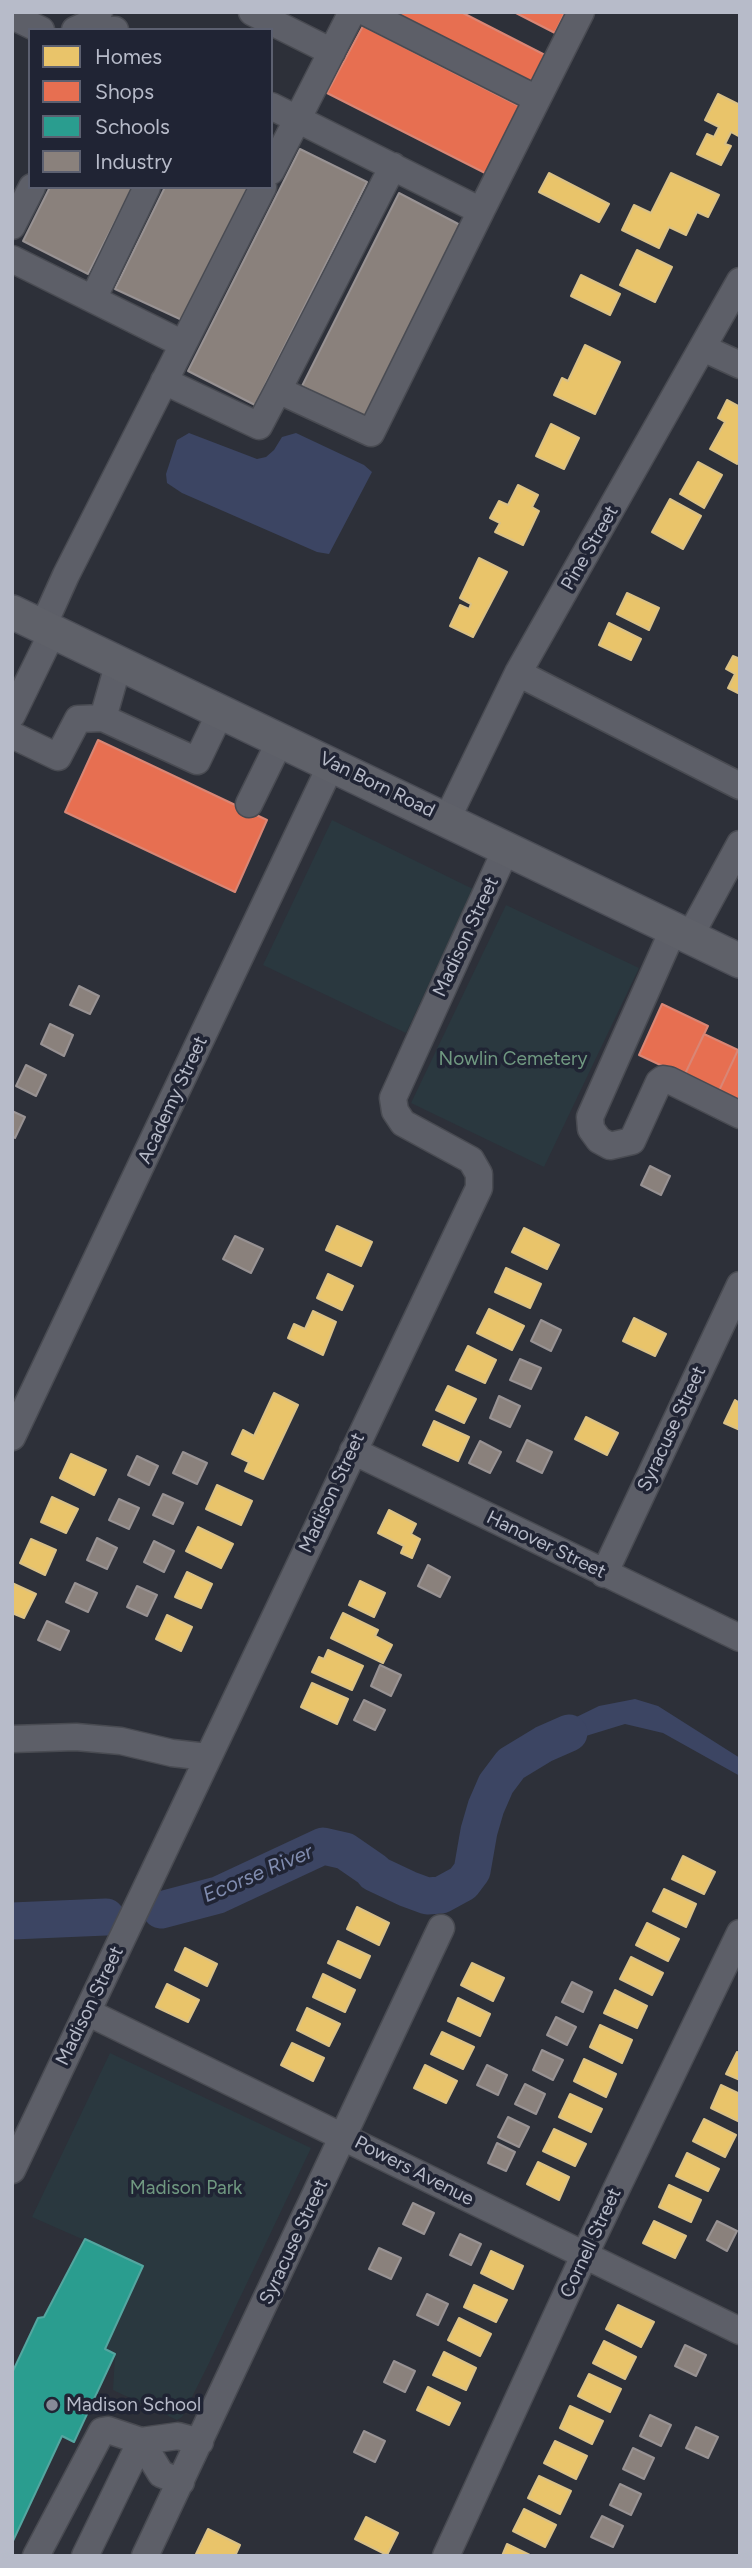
<!DOCTYPE html>
<style>
body{margin:0}
#map{position:relative;width:752px;height:2568px;overflow:hidden;background:#2d3039;font-family:Figtree,sans-serif}
canvas{display:block}
.frame{position:absolute;inset:0;border:14px solid #b7bbc9;pointer-events:none}
.legend{position:absolute;left:28px;top:28px;width:245px;height:161px;box-sizing:border-box;background:#202434;border:2px solid #5c6070;margin:0;padding:9px 12px;list-style:none;font-size:21px;color:#b7bbc9}
.legend li{display:flex;align-items:center;gap:14px;height:35px}
.legend b{width:35px;border:2px solid #5c6070}
</style>
<div id="map">
<canvas width="752" height="2568"></canvas>
<div class="frame"></div>
<ul class="legend">
<li><b style="height:19px;background:#e9c46a"></b>Homes</li>
<li><b style="height:19px;background:#e76f51"></b>Shops</li>
<li><b style="height:19px;background:#2a9d8f"></b>Schools</li>
<li><b style="height:19px;background:#8a817c"></b>Industry</li>
</ul>
</div>
<script>
const g = document.querySelector('canvas').getContext('2d');
g.lineJoin = 'round';
function fillPath(path, color) { g.fillStyle = color; g.fill(path, 'evenodd'); }
const toPath = rows => new Path2D(rows.map(r => 'M' + r).join(''));
function stroke(path, color, width, dash) { g.strokeStyle = color; g.lineWidth = width; g.lineCap = dash ? 'butt' : 'round'; g.setLineDash(dash || []); g.stroke(path); }
function label(font, color, halo, rows, align = 'center') {
  g.font = font + ' Figtree,sans-serif'; g.lineWidth = 7; g.setLineDash([]); g.textBaseline = 'middle'; g.strokeStyle = halo; g.fillStyle = color; for (const [text, x, y, turn = 0] of rows) {
    g.save(); g.translate(x, y); g.rotate((+turn || 0) * Math.PI / 180); g.textAlign = isNaN(turn) ? turn : align; if (halo) g.strokeText(text, 0, 0); g.fillText(text, 0, 0); g.restore();
  }
}
const green = toPath([
 [332,820,473,889,406,1033,263,965],
 [506,905,639,968,544,1167,411,1103],
 [110,2053,311,2148,209,2363,182,2417,177,2420,113,2390,115,2354,105,2349,143,2266,32,2217]
]);
const water = toPath([
 [189,433,257,459,266,457,274,450,282,437,296,433,364,465,372,472,329,554,317,552,182,493,167,483,166,474,177,440],
 [635,1699,658,1706,740,1758,740,1776,663,1733,625,1724,563,1743,527,1759,517,1746,599,1706]
]);
const homes = toPath([
 [718,94,740,105,740,137,731,132,725,144,731,146,721,165,697,154,707,134,714,137,719,127,705,120,718,94],
 [549,173,609,204,599,222,539,192,549,173],
 [671,173,719,195,708,217,697,212,686,235,669,227,659,248,622,230,634,205,651,213,671,173],
 [637,250,672,267,655,302,620,285,637,250],
 [581,275,620,294,610,315,571,296,581,275],
 [585,345,620,362,595,414,554,395,562,378,568,381,585,345],
 [727,400,740,407,740,459,737,464,710,449,725,422,718,418,727,400],
 [551,424,579,438,564,469,536,456,551,424],
 [698,462,722,475,704,508,680,494,698,462],
 [518,485,538,495,532,507,539,511,523,545,495,532,500,523,490,518,499,501,508,505,518,485],
 [670,499,701,516,683,549,652,532,670,499],
 [479,558,507,572,473,637,450,626,460,605,469,609,471,604,460,598,479,558],
 [627,593,659,608,649,630,617,614,627,593],
 [609,623,641,639,631,660,599,645,609,623],
 [733,656,740,659,740,694,728,688,735,674,726,669,733,656],
 [337,1226,372,1242,361,1266,326,1250,337,1226],
 [524,1228,559,1245,547,1269,512,1252,524,1228],
 [506,1268,541,1284,530,1308,495,1292,506,1268],
 [328,1274,353,1286,342,1310,317,1298,328,1274],
 [489,1309,524,1326,512,1350,477,1333,489,1309],
 [313,1311,336,1322,323,1355,288,1338,294,1324,305,1329,313,1311],
 [634,1318,666,1334,655,1356,623,1341,634,1318],
 [468,1346,496,1360,485,1383,456,1370,468,1346],
 [448,1386,476,1399,464,1423,436,1410,448,1386],
 [274,1393,298,1405,263,1479,245,1471,249,1462,232,1454,243,1430,254,1436,274,1393],
 [735,1400,740,1403,740,1430,724,1423,735,1400],
 [586,1417,618,1433,607,1455,575,1439,586,1417],
 [434,1421,469,1437,458,1461,423,1445,434,1421],
 [71,1454,106,1470,94,1495,60,1478,71,1454],
 [217,1485,252,1501,241,1525,206,1509,217,1485],
 [52,1497,78,1509,66,1533,41,1522,52,1497],
 [389,1510,416,1524,411,1534,420,1539,412,1558,401,1553,404,1546,378,1533,389,1510],
 [198,1527,233,1544,221,1568,186,1551,198,1527],
 [31,1539,56,1550,45,1575,20,1563,31,1539],
 [187,1572,212,1584,201,1608,175,1597,187,1572],
 [360,1581,385,1593,374,1617,349,1605,360,1581],
 [12,1583,36,1594,24,1618,12,1613,12,1583],
 [343,1613,378,1630,375,1636,392,1645,383,1663,331,1638,343,1613],
 [167,1615,192,1627,181,1651,156,1639,167,1615],
 [328,1650,363,1666,352,1690,312,1672,319,1657,324,1659,328,1650],
 [312,1683,348,1699,337,1724,301,1707,312,1683],
 [683,1856,715,1872,704,1894,672,1879,683,1856],
 [664,1889,696,1904,686,1927,653,1911,664,1889],
 [357,1907,389,1923,379,1945,347,1929,357,1907],
 [647,1923,679,1939,668,1961,636,1945,647,1923],
 [338,1941,370,1956,360,1978,328,1963,338,1941],
 [185,1948,217,1964,207,1986,175,1970,185,1948],
 [631,1957,663,1973,652,1995,620,1979,631,1957],
 [472,1963,504,1978,493,2001,461,1985,472,1963],
 [323,1974,355,1990,345,2012,313,1997,323,1974],
 [167,1984,199,2000,188,2022,156,2007,167,1984],
 [615,1990,647,2006,637,2028,604,2013,615,1990],
 [458,1998,490,2014,480,2036,448,2021,458,1998],
 [307,2008,340,2024,329,2046,297,2030,307,2008],
 [600,2025,632,2040,622,2063,590,2047,600,2025],
 [442,2032,474,2047,463,2069,431,2054,442,2032],
 [292,2043,324,2058,313,2081,281,2065,292,2043],
 [737,2052,740,2053,740,2080,726,2074,737,2052],
 [584,2059,616,2074,606,2097,574,2081,584,2059],
 [425,2065,457,2081,446,2103,414,2088,425,2065],
 [721,2085,740,2094,740,2122,711,2108,721,2085],
 [570,2094,602,2109,591,2132,559,2117,570,2094],
 [704,2119,736,2135,725,2157,693,2141,704,2119],
 [554,2129,586,2144,575,2166,543,2151,554,2129],
 [687,2153,719,2169,708,2191,676,2176,687,2153],
 [538,2162,569,2177,559,2200,527,2184,538,2162],
 [669,2185,701,2200,691,2222,659,2207,669,2185],
 [654,2221,686,2236,675,2258,643,2243,654,2221],
 [491,2251,523,2266,513,2289,481,2273,491,2251],
 [474,2285,507,2300,496,2322,464,2307,474,2285],
 [618,2305,654,2322,641,2347,606,2329,618,2305],
 [459,2318,491,2334,480,2356,448,2340,459,2318],
 [604,2341,636,2357,625,2379,593,2363,604,2341],
 [444,2352,476,2368,466,2390,433,2375,444,2352],
 [589,2374,621,2389,610,2412,578,2396,589,2374],
 [428,2387,460,2403,449,2425,417,2410,428,2387],
 [570,2406,603,2421,592,2444,560,2428,570,2406],
 [555,2441,587,2456,576,2479,544,2463,555,2441],
 [539,2476,571,2491,560,2514,528,2498,539,2476],
 [524,2509,556,2525,545,2547,513,2531,524,2509],
 [366,2517,398,2533,387,2555,355,2539,366,2517],
 [208,2529,240,2545,235,2556,200,2556,196,2554,208,2529],
 [507,2544,532,2556,502,2556,507,2544]
]);
const shops = toPath([
 [393,12,461,12,545,55,531,82,393,12],
 [514,12,565,12,555,33,514,12],
 [363,26,523,108,489,175,327,93,363,26],
 [98,740,267,820,235,892,65,812,98,740],
 [662,1004,708,1026,684,1076,639,1055,662,1004],
 [704,1034,738,1050,718,1093,684,1076,704,1034],
 [738,1050,740,1051,740,1104,718,1093,738,1050]
]);
const schools = toPath([
 [85,2239,143,2266,105,2349,115,2354,74,2442,62,2436,12,2543,12,2373,38,2318,44,2317,85,2239]
]);
const industry = toPath([
 [300,149,367,182,255,405,188,371,300,149],
 [50,187,133,187,88,274,23,241,50,187],
 [165,187,248,187,182,320,115,289,165,187],
 [399,193,466,228,369,420,302,386,399,193],
 [79,986,99,996,90,1014,70,1005,79,986],
 [50,1024,73,1035,64,1056,41,1044,50,1024],
 [26,1065,46,1075,36,1096,16,1086,26,1065],
 [12,1111,25,1117,15,1138,12,1136,12,1111],
 [650,1166,670,1176,661,1195,641,1185,650,1166],
 [235,1236,263,1249,251,1273,223,1259,235,1236],
 [541,1320,561,1330,551,1351,531,1341,541,1320],
 [520,1359,541,1368,531,1389,510,1380,520,1359],
 [499,1396,520,1406,510,1427,490,1418,499,1396],
 [527,1440,552,1452,542,1473,517,1461,527,1440],
 [480,1441,501,1452,490,1473,469,1463,480,1441],
 [183,1452,207,1463,197,1484,173,1473,183,1452],
 [137,1456,158,1466,149,1485,128,1475,137,1456],
 [163,1494,183,1503,173,1524,153,1515,163,1494],
 [119,1499,139,1508,129,1529,109,1520,119,1499],
 [97,1538,117,1548,107,1569,87,1560,97,1538],
 [154,1541,174,1551,164,1572,144,1562,154,1541],
 [428,1565,450,1577,440,1597,418,1586,428,1565],
 [75,1583,97,1593,88,1612,66,1602,75,1583],
 [137,1586,157,1595,147,1616,127,1607,137,1586],
 [47,1621,69,1631,60,1650,38,1640,47,1621],
 [380,1665,401,1675,391,1696,371,1686,380,1665],
 [364,1700,385,1710,375,1730,354,1720,364,1700],
 [572,1982,592,1992,583,2012,562,2002,572,1982],
 [556,2017,576,2027,567,2045,547,2035,556,2017],
 [542,2050,563,2060,553,2080,533,2070,542,2050],
 [487,2065,507,2075,498,2095,477,2085,487,2065],
 [525,2084,545,2094,536,2114,515,2104,525,2084],
 [508,2117,529,2127,519,2147,498,2137,508,2117],
 [497,2143,515,2152,506,2171,488,2163,497,2143],
 [413,2203,434,2213,424,2234,403,2224,413,2203],
 [717,2221,737,2231,727,2251,707,2240,717,2221],
 [460,2234,481,2244,471,2265,450,2255,460,2234],
 [379,2248,401,2258,391,2279,369,2269,379,2248],
 [427,2294,448,2304,438,2325,417,2315,427,2294],
 [685,2345,706,2355,696,2376,675,2366,685,2345],
 [394,2361,415,2371,405,2392,384,2382,394,2361],
 [650,2415,671,2425,661,2446,640,2436,650,2415],
 [696,2427,718,2437,708,2458,686,2448,696,2427],
 [364,2431,385,2441,375,2462,354,2452,364,2431],
 [633,2448,654,2458,644,2479,623,2469,633,2448],
 [620,2484,641,2494,631,2515,610,2505,620,2484],
 [602,2516,623,2526,613,2547,591,2537,602,2516]
]);
const river = toPath([
 [161,1910,218,1895,323,1846,345,1851,374,1871,374,1873,408,1889,427,1896,441,1895,463,1883,472,1871,479,1831,486,1807,496,1784,511,1764,544,1744,569,1733],
 [12,1921,106,1917]
]);
const minor = toPath([
 [252,12,332,52],
 [365,12,537,99],
 [12,16,41,30],
 [75,30,95,21,99,12],
 [112,30,115,30],
 [271,171,352,12],
 [481,211,581,12],
 [12,226,32,187],
 [12,259,183,344],
 [93,299,147,187],
 [703,348,740,365],
 [164,381,259,426,278,390,371,433,481,211,271,106],
 [278,390,393,166],
 [43,626,66,575,263,187],
 [119,662,103,718,197,761,221,711],
 [518,673,740,786],
 [12,715,53,631],
 [12,735,58,757,78,719,103,718],
 [249,804,281,739],
 [447,819,518,673,740,281],
 [674,928,590,1117,591,1129,599,1140,610,1146,632,1141,659,1082,663,1079,669,1080,740,1115],
 [690,936,740,844],
 [12,1437,332,763],
 [353,1451,740,1638],
 [604,1574,740,1285],
 [12,1739,76,1737,121,1741,172,1753,207,1757],
 [87,2012,740,2331],
 [12,2170,479,1188,479,1174,471,1160,403,1123,395,1111,393,1098,507,847],
 [141,2441,161,2474,181,2482],
 [36,2556,102,2431,108,2430,141,2441,178,2436,200,2442],
 [85,2556,141,2441],
 [145,2556,441,1928],
 [446,2556,584,2256,740,1933]
]);
const major = toPath([
 [12,612,740,961]
]);
const markers = [
 [52,2405,7,"#878a97"]
];
const streetNames = [
 ["Pine Street",590,548,-60],
 ["Van Born Road",377,785,26],
 ["Madison Street",466,937,-65],
 ["Academy Street",173,1100,-65],
 ["Syracuse Street",672,1429,-65],
 ["Madison Street",332,1493,-65],
 ["Hanover Street",546,1545,26],
 ["Madison Street",90,2006,-64],
 ["Powers Avenue",414,2171,27],
 ["Syracuse Street",294,2242,-65],
 ["Cornell Street",591,2243,-65]
];
const parkNames = [
 ["Nowlin Cemetery",513,1059],
 ["Madison Park",186,2188]
];
const poiNames = [
 ["Madison School",66,2405]
];
const waterNames = [
 ["Ecorse River",258,1874,-23]
];
fillPath(green, '#2a383f');
fillPath(water, '#3c4563');
fillPath(homes, '#e9c46a');
stroke(homes, '#dac186', 2);
fillPath(shops, '#e76f51');
stroke(shops, '#d98675', 2);
fillPath(schools, '#2a9d8f');
stroke(schools, '#54a6a0', 2);
fillPath(industry, '#8a817c');
stroke(industry, '#989293', 2);
stroke(river, '#3c4563', 37);
stroke(minor, '#494b52', 29);
stroke(major, '#4b4d56', 36);
stroke(minor, '#5d5f68', 26);
stroke(major, '#5f6169', 33);
for (const [x, y, r, color] of markers) { const dot = new Path2D(); dot.arc(x, y, r, 0, 2 * Math.PI); g.fillStyle = color; g.fill(dot); stroke(dot, '#202434', 2.5); }
label('19px', '#b7bbc9', '#202434', streetNames);
label('19px', '#709981', '#202434', parkNames);
label('19px', '#b7bbc9', '#202434', poiNames, 'left');
label('italic 21px', '#808caf', '#202434', waterNames);
</script>
